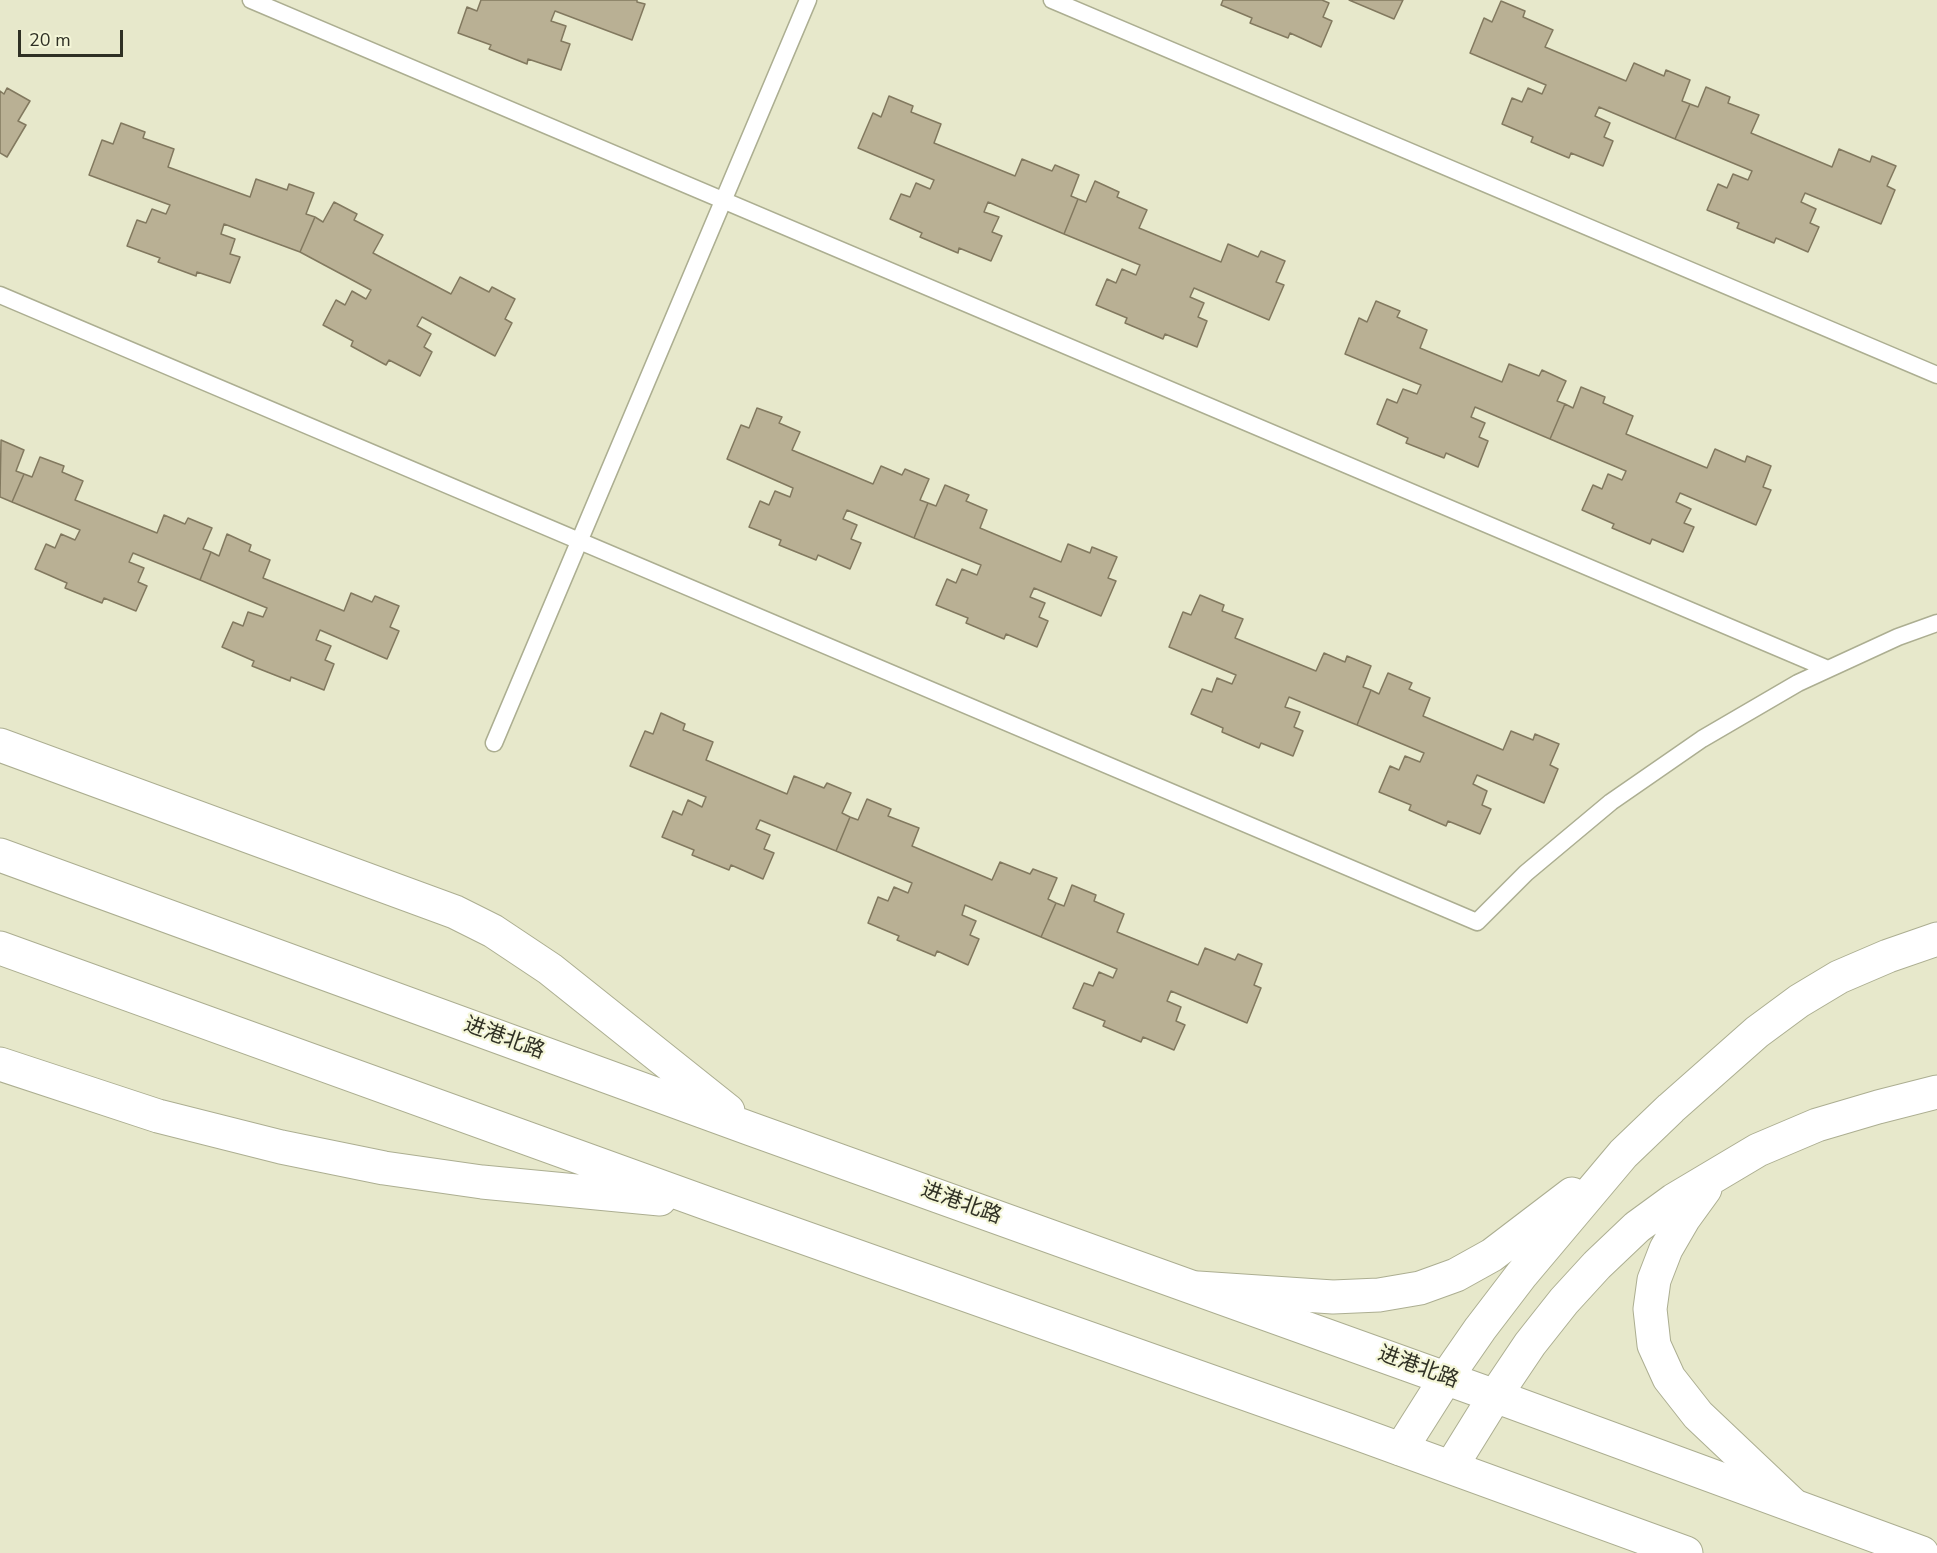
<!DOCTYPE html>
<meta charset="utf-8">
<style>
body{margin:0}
#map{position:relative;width:1937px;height:1553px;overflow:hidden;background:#e7e8cb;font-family:"Nunito Sans",sans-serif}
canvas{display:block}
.scale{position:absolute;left:18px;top:30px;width:105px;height:27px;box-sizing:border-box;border:3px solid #2f3024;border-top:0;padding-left:8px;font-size:18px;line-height:21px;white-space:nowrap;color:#2f3024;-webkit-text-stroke:4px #f4f6d8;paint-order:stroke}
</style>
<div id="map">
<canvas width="1937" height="1553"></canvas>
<div class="scale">20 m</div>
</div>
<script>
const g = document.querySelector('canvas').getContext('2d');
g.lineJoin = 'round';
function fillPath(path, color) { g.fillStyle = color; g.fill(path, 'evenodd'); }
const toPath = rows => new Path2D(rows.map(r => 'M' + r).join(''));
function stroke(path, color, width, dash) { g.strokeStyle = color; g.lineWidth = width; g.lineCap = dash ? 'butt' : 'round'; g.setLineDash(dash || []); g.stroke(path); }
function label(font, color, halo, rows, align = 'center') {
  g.font = font + ' "Nunito Sans","Noto Sans SC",sans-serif'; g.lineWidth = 4.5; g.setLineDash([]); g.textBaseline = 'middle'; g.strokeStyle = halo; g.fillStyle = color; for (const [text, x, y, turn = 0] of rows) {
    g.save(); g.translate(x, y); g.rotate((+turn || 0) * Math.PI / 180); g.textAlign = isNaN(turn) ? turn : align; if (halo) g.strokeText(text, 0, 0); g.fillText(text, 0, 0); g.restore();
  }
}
const building = toPath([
 [481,0,637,0,637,2,645,4,632,40,555,11,551,21,566,26,561,41,570,44,561,70,528,59,527,64,489,49,491,45,458,33,467,7,477,11,481,0],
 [1223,0,1322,0,1329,3,1323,17,1332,21,1321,47,1290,33,1288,38,1250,23,1252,18,1221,5,1223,0],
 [1349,0,1403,0,1394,19,1349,0],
 [1501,1,1525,11,1523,17,1553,30,1545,47,1626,81,1634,63,1664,76,1666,70,1690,80,1682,101,1690,104,1675,139,1599,107,1595,116,1610,123,1604,137,1613,141,1603,166,1571,153,1569,158,1531,142,1533,137,1502,124,1512,98,1522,102,1528,88,1542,94,1546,85,1470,53,1484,18,1492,22,1501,1],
 [1706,87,1730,97,1728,103,1759,115,1751,133,1832,167,1839,149,1870,162,1872,156,1896,166,1887,186,1895,190,1881,224,1805,193,1801,202,1816,209,1810,223,1819,227,1808,252,1776,238,1774,243,1737,228,1739,223,1707,210,1718,184,1727,188,1733,174,1748,180,1752,171,1675,139,1690,104,1698,107,1706,87],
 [7,88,30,101,18,121,26,125,7,157,0,153,0,91,4,94,7,88],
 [889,96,913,106,911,112,941,124,934,143,1015,176,1022,159,1052,171,1055,165,1079,175,1071,196,1078,199,1064,234,988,202,984,212,999,217,992,232,1002,236,991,261,959,248,958,253,920,237,922,233,890,219,901,194,910,197,916,183,930,189,934,180,858,148,873,113,881,117,889,96],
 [121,123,145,132,143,138,174,149,168,167,250,197,256,179,287,190,289,184,314,193,306,214,315,217,300,252,224,224,221,234,235,239,230,254,240,257,230,283,197,272,196,276,158,262,160,258,127,246,137,220,146,223,152,209,166,214,170,205,89,175,102,140,113,144,121,123],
 [1095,181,1119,192,1117,197,1147,210,1139,228,1221,262,1228,244,1258,257,1261,251,1285,261,1276,282,1284,285,1269,320,1194,288,1190,297,1204,303,1198,317,1207,321,1197,347,1165,334,1163,339,1125,323,1127,318,1096,305,1107,279,1116,283,1122,269,1136,275,1140,265,1064,234,1078,199,1086,202,1095,181],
 [334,202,357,214,354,220,383,235,373,253,451,294,460,277,489,292,492,287,515,299,505,319,512,323,495,356,422,317,417,326,431,334,424,347,432,352,420,376,389,360,386,365,351,346,353,341,323,325,336,300,345,305,352,291,366,299,371,290,300,252,315,217,323,222,334,202],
 [1376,301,1400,311,1397,317,1427,330,1420,348,1502,382,1509,364,1539,376,1542,370,1566,381,1557,401,1565,404,1550,439,1475,407,1471,417,1485,423,1479,437,1488,441,1478,467,1446,453,1444,458,1406,443,1408,438,1377,424,1387,399,1397,403,1403,389,1417,394,1421,385,1345,354,1359,318,1367,322,1376,301],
 [1581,387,1605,397,1603,403,1633,416,1626,434,1707,468,1715,449,1745,462,1747,456,1771,466,1763,487,1771,490,1756,525,1680,493,1676,502,1691,509,1684,523,1694,527,1683,552,1652,539,1650,544,1612,528,1614,524,1582,510,1593,485,1602,489,1608,474,1622,480,1626,471,1550,439,1565,404,1573,408,1581,387],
 [757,408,782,417,779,423,800,432,792,450,873,484,881,466,902,475,905,469,929,479,920,500,928,503,914,538,847,510,843,519,857,525,851,539,861,543,850,569,818,555,816,560,779,545,781,540,749,527,760,501,769,505,775,491,790,497,793,488,727,459,741,425,749,428,757,408],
 [1,440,24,450,16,471,24,474,12,502,0,497,1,440],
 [40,457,64,466,62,472,83,481,75,500,157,533,164,515,185,524,188,518,212,528,203,549,211,552,200,580,133,553,129,562,144,568,138,582,147,586,136,611,104,598,102,603,65,588,67,583,35,569,46,544,55,548,61,534,75,540,80,530,12,502,24,474,32,477,40,457],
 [945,485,969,495,966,501,987,510,980,528,1061,562,1068,544,1090,553,1092,547,1117,557,1108,578,1116,581,1101,616,1034,588,1030,597,1045,603,1039,617,1048,621,1037,647,1006,634,1004,639,966,623,968,618,936,605,947,579,956,583,962,569,977,575,981,565,914,538,928,503,936,506,945,485],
 [227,534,251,545,249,551,270,560,263,578,344,611,351,593,372,602,375,596,399,606,390,627,399,631,387,659,320,630,316,640,331,646,325,660,334,664,324,690,291,677,290,681,252,666,254,661,222,647,233,622,243,626,248,612,263,617,267,608,200,580,211,552,219,556,227,534],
 [1200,595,1224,605,1222,611,1243,619,1235,638,1316,671,1324,653,1345,662,1347,656,1371,666,1363,687,1371,690,1357,725,1289,697,1285,707,1300,712,1294,727,1303,731,1293,756,1261,743,1259,748,1222,732,1223,728,1191,714,1202,689,1212,692,1217,678,1232,684,1236,675,1169,647,1183,612,1191,615,1200,595],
 [1388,673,1412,683,1409,689,1430,698,1423,716,1503,750,1511,731,1533,740,1535,734,1559,744,1550,765,1558,769,1544,803,1477,775,1473,784,1487,791,1482,805,1491,809,1480,834,1448,821,1446,826,1409,810,1411,805,1379,792,1390,766,1399,770,1405,756,1420,762,1424,753,1357,725,1371,690,1379,694,1388,673],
 [661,713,685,724,683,730,713,742,706,760,787,794,794,776,824,788,827,783,851,793,842,813,850,817,836,851,760,820,756,829,770,835,764,849,774,853,763,879,731,865,729,870,692,855,694,850,662,837,673,811,682,815,688,800,702,807,706,797,630,766,645,731,653,734,661,713],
 [867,799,891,809,888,816,919,828,912,846,992,880,1000,862,1030,874,1033,869,1057,878,1048,899,1056,903,1041,937,965,905,962,915,976,921,970,935,979,939,968,965,937,951,935,956,897,940,899,936,868,923,878,897,888,901,894,887,908,893,912,883,836,851,850,817,858,820,867,799],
 [1072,885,1096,895,1094,901,1124,914,1117,932,1198,965,1205,948,1235,960,1238,954,1262,964,1254,985,1261,988,1247,1023,1171,991,1167,1001,1181,1007,1176,1021,1185,1025,1174,1050,1143,1037,1141,1042,1103,1026,1105,1021,1073,1008,1084,983,1093,986,1099,972,1113,978,1117,969,1041,937,1056,903,1064,906,1072,885]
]);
const lane = toPath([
 [251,0,1828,669],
 [1052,0,1937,375],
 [0,295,1477,922,1526,873,1611,802,1702,739,1798,683,1898,637,1937,623],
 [494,743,808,0]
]);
const secondary = toPath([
 [0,745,455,912,493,931,550,969,728,1111],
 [0,855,751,1129,1495,1396,1922,1553],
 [0,948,709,1204,1348,1430,1686,1553],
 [0,1064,158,1116,281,1147,384,1168,482,1182,660,1199]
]);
const highway = toPath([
 [1705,1189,1684,1218,1666,1249,1654,1280,1650,1309,1654,1345,1669,1378,1698,1415,1791,1503],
 [1198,1288,1333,1297,1379,1295,1420,1288,1456,1275,1492,1255,1572,1194],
 [1401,1449,1446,1378,1480,1329,1522,1274,1623,1154,1671,1108,1757,1032,1799,1001,1839,977,1888,956,1937,939],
 [1451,1467,1495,1396,1530,1344,1564,1301,1597,1265,1637,1227,1674,1200,1758,1150,1817,1125,1878,1107,1937,1092]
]);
const streetNames = [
 ["进港北路",504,1039,20],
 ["进港北路",961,1204,20],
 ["进港北路",1418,1368,20]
];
fillPath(building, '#b9b094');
stroke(building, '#82795f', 1.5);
stroke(lane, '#acae91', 19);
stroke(secondary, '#acae91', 35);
stroke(highway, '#acae91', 35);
stroke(lane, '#fff', 16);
stroke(secondary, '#fff', 33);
stroke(highway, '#fff', 33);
label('21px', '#2f3024', '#f4f6d8', streetNames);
</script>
